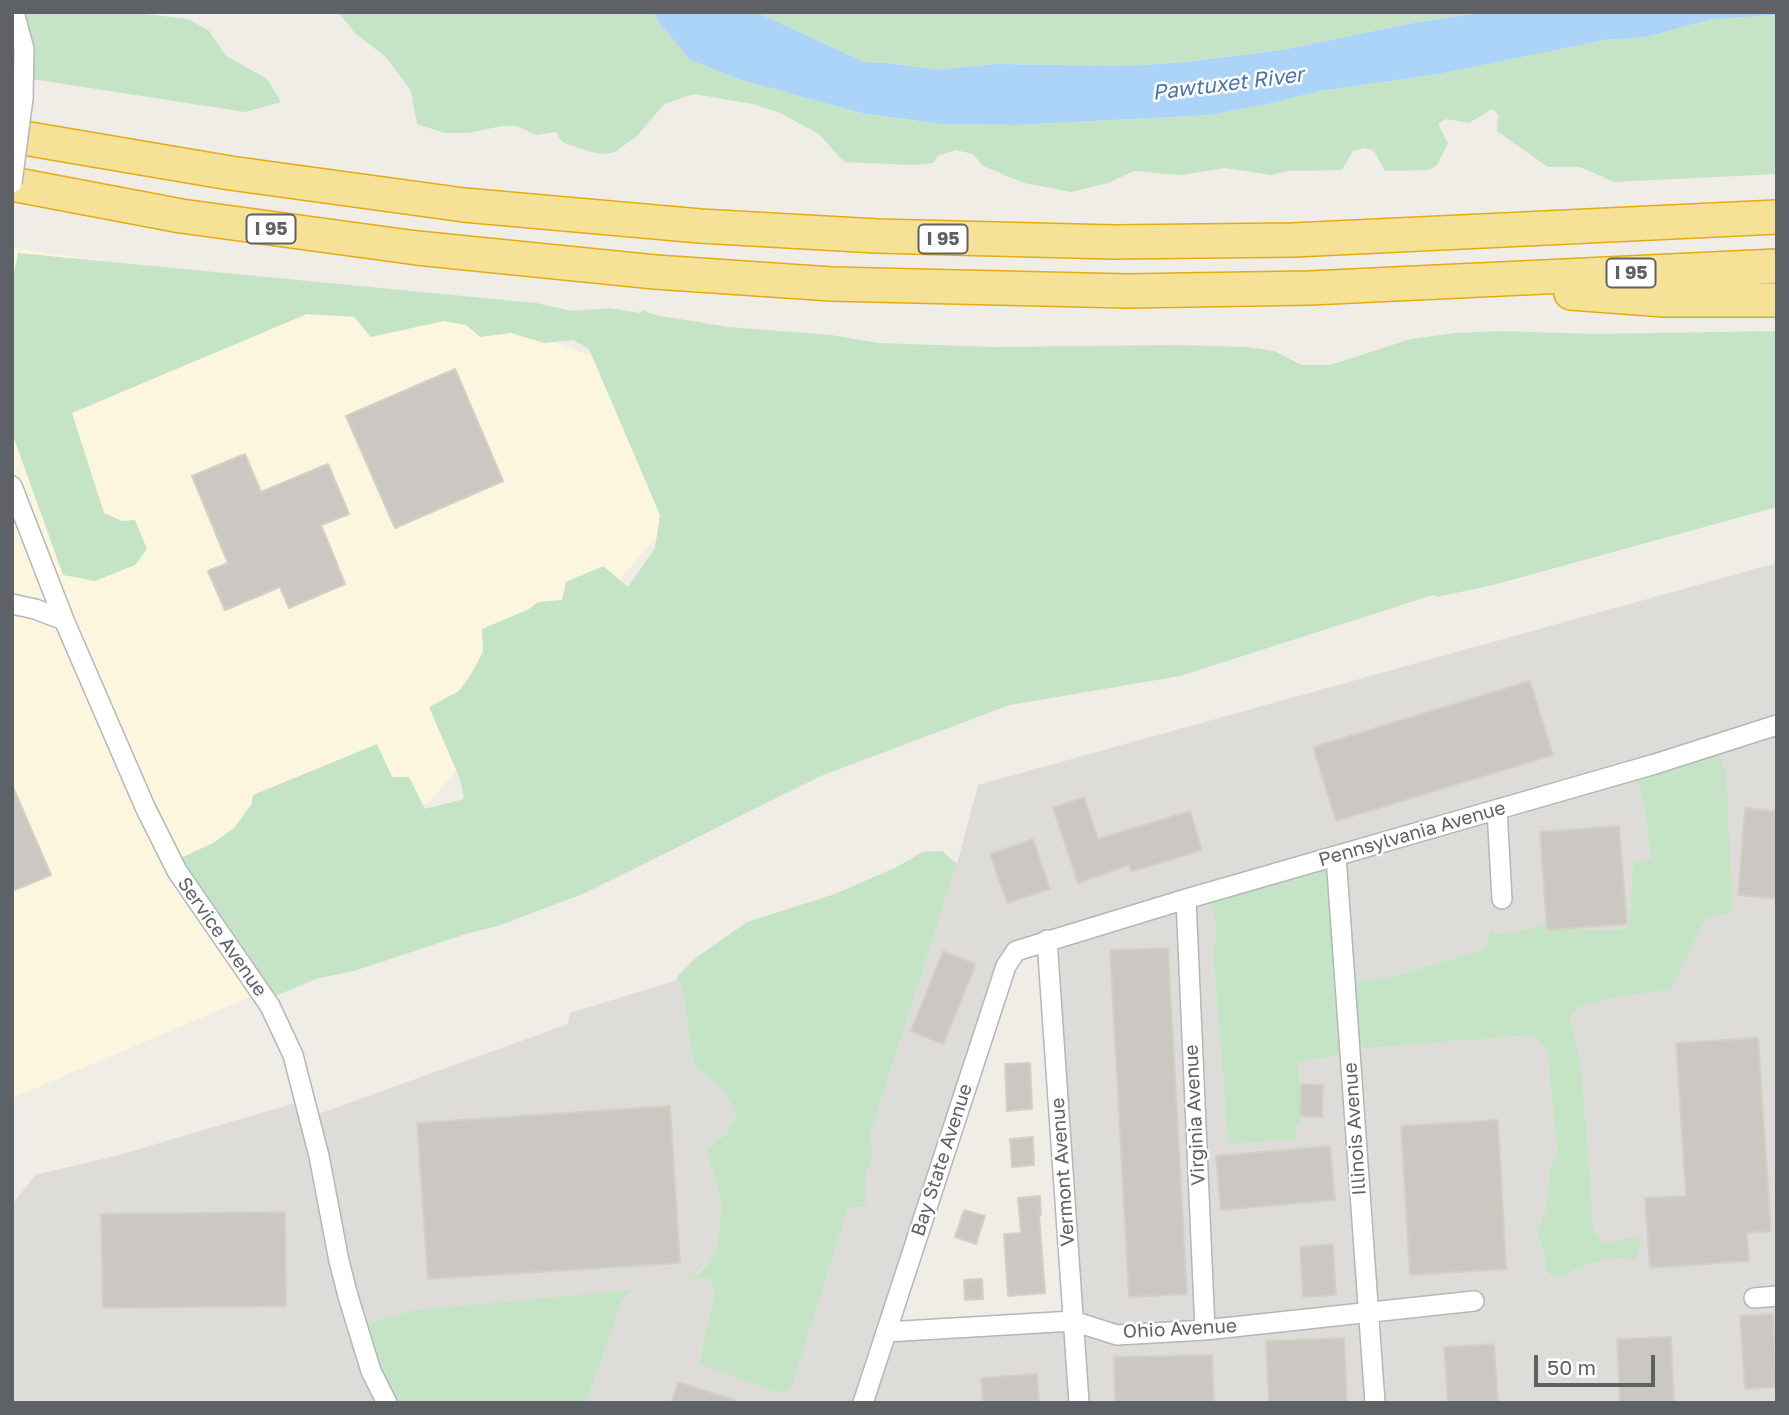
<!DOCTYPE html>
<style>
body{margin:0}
#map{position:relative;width:1789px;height:1415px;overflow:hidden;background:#efede6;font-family:"Golos Text",sans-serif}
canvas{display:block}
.frame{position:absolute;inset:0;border:14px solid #5e6165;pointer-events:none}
.scale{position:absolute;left:1534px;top:1355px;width:121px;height:32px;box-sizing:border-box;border:4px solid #5e6165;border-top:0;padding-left:9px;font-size:21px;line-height:24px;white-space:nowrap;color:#5e6165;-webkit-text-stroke:5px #fff;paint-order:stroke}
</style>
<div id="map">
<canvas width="1789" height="1415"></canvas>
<div class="frame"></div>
<div class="scale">50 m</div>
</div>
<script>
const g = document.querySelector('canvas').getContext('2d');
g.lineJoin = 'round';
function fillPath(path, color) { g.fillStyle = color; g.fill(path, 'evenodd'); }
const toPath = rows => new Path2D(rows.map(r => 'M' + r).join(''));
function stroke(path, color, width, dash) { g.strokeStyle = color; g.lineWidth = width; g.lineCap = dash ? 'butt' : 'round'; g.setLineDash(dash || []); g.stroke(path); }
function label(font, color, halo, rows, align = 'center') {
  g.font = font + ' "Golos Text",sans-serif'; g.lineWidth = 5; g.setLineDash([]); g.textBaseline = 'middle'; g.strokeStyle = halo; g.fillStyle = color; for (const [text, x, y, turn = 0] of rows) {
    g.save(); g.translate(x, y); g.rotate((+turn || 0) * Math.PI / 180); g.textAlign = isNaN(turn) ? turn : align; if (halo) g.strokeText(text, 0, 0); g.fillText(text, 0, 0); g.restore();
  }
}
const commercial = toPath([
 [12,248,479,315,600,359,670,522,499,717,430,802,236,869,300,976,12,1098]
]);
const industrial = toPath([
 [1777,563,1777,1403,586,1403,623,1298,631,1292,390,1403,12,1403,12,1205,35,1175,119,1155,305,1100,313,1116,568,1024,570,1013,681,979,694,1067,724,1090,736,1116,727,1133,706,1150,722,1203,716,1253,698,1273,689,1279,708,1277,715,1289,699,1363,779,1393,827,1270,848,1208,865,1207,865,1175,874,1155,870,1135,957,864,978,785],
 [1634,772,1707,917,1671,988,1609,999,1579,1007,1569,1017,1582,1071,1594,1230,1607,1258,1556,1278,1546,1272,1546,1264,1537,1231,1546,1208,1550,1166,1557,1152,1547,1049,1532,1035,1358,1049,1352,1054,1297,1062,1302,1121,1295,1127,1228,1144,1213,954,1217,927,1347,982,1391,977,1485,949,1496,933,1509,934,1546,924,1550,928,1616,930,1629,927,1633,863,1651,859,1645,811],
 [1048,951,1068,1321,891,1325,1015,953]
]);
const green = toPath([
 [12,12,128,12,188,19,209,31,226,56,267,79,281,102,245,112,12,76],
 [338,12,653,12,660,24,690,60,741,80,865,114,941,124,1014,125,1211,115,1268,104,1320,91,1439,74,1605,40,1646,37,1713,19,1777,15,1777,174,1614,182,1580,167,1548,167,1497,131,1498,114,1492,109,1469,123,1446,119,1438,124,1448,143,1437,165,1430,170,1385,171,1374,151,1365,148,1353,151,1342,170,1289,171,1271,175,1225,168,1180,175,1134,171,1108,183,1071,192,1024,183,983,166,973,154,956,150,938,156,933,163,912,165,844,162,819,134,780,113,753,104,694,94,664,104,637,136,615,152,603,154,590,152,562,142,556,132,537,135,516,126,502,126,468,133,445,133,417,124,411,91,386,57,356,34],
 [756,12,1485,12,1413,23,1282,50,1185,62,1128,66,992,64,939,70,888,63,864,62],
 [18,253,536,303,572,311,609,308,641,313,643,310,655,315,729,327,831,335,878,343,996,347,1177,345,1248,347,1274,351,1302,365,1330,365,1411,339,1456,333,1501,331,1595,334,1777,331,1777,507,1493,585,1437,597,1433,595,1180,676,1010,705,821,776,585,893,501,925,466,934,357,970,316,979,271,998,174,861,213,843,234,828,251,805,253,795,377,744,392,777,409,777,425,809,464,799,460,779,429,707,459,691,470,676,483,652,482,629,529,609,538,602,562,600,566,582,603,566,628,587,655,548,660,515,589,349,573,340,544,343,511,333,480,337,466,325,444,321,371,337,354,317,307,314,72,413,104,513,122,521,135,520,147,549,135,565,95,581,63,575,12,433,12,281],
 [1715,746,1726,773,1733,913,1707,917,1671,989,1609,999,1579,1007,1570,1017,1582,1071,1594,1230,1602,1243,1641,1236,1636,1259,1607,1258,1556,1278,1546,1272,1546,1264,1537,1231,1546,1208,1550,1166,1557,1152,1547,1049,1532,1035,1358,1049,1350,1054,1298,1062,1302,1121,1295,1127,1296,1139,1228,1144,1213,954,1217,927,1208,896,1333,858,1347,982,1391,977,1485,949,1491,928,1496,933,1509,934,1546,924,1550,928,1615,930,1629,927,1633,863,1651,858,1645,811,1634,772],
 [942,851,957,864,870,1135,874,1155,865,1175,865,1207,848,1208,790,1391,779,1393,699,1364,715,1289,708,1278,686,1279,699,1273,716,1253,722,1203,706,1150,727,1133,736,1116,724,1090,694,1067,681,980,676,980,677,977,693,960,747,922,835,894,899,866,922,852],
 [632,1290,623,1299,586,1403,390,1403,362,1325,415,1310]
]);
const water = toPath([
 [653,12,756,12,864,62,888,63,939,70,992,64,1128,66,1185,62,1282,50,1413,23,1485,12,1777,12,1777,15,1713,19,1646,37,1605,40,1439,74,1320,91,1268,104,1211,115,1014,125,942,124,865,114,741,80,690,60,660,24]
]);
const building = toPath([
 [455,369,503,481,395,528,346,416,455,369],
 [245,454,261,492,328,464,349,514,321,525,345,584,289,608,280,587,225,610,208,571,228,563,192,476,245,454],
 [1530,681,1553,755,1336,821,1313,747,1530,681],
 [12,785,51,875,12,891,12,785],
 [1084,797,1098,839,1190,811,1202,850,1131,872,1129,865,1078,883,1053,808,1084,797],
 [1745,808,1777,811,1777,899,1738,895,1745,808],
 [1619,826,1627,924,1547,930,1540,832,1619,826],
 [1033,839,1050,889,1007,903,990,854,1033,839],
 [1168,948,1187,1294,1129,1297,1110,950,1168,948],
 [943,951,976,964,943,1044,911,1031,943,951],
 [1758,1038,1771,1231,1747,1233,1749,1261,1650,1268,1645,1198,1686,1196,1676,1043,1758,1038],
 [1030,1063,1032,1109,1007,1111,1005,1064,1030,1063],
 [1301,1084,1323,1085,1322,1117,1300,1116,1301,1084],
 [670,1106,680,1263,428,1279,417,1123,670,1106],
 [1498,1120,1506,1269,1410,1275,1401,1126,1498,1120],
 [1033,1137,1034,1165,1012,1167,1010,1139,1033,1137],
 [1330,1146,1335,1200,1221,1210,1216,1156,1330,1146],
 [1040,1196,1041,1215,1039,1215,1045,1293,1008,1296,1004,1234,1021,1233,1018,1198,1040,1196],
 [964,1210,985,1216,976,1244,955,1237,964,1210],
 [285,1212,286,1306,103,1308,101,1214,285,1212],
 [1333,1244,1336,1295,1303,1297,1300,1247,1333,1244],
 [982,1279,983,1299,965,1300,964,1280,982,1279],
 [1773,1314,1777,1387,1745,1389,1740,1316,1773,1314],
 [1671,1337,1674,1403,1620,1403,1617,1339,1671,1337],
 [1344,1338,1347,1403,1269,1403,1266,1341,1344,1338],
 [1494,1344,1498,1403,1448,1403,1444,1347,1494,1344],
 [1212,1355,1214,1403,1115,1403,1114,1357,1212,1355],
 [1037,1374,1039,1403,983,1403,981,1378,1037,1374],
 [678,1382,735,1400,735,1403,671,1403,678,1382]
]);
const street = toPath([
 [14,12,24,49,23,98],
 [12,486,64,620,145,807,177,871,270,1006,293,1055,319,1156,339,1261,348,1296,371,1371,387,1403],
 [12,604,35,609,64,620],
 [1497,810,1502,899],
 [1336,856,1375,1403],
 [1186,899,1205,1330],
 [1047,940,1079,1403],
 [1754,1298,1777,1296],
 [886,1332,1073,1321,1117,1335,1205,1330,1474,1301],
 [863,1403,1006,966,1016,951,1186,899,1655,764,1777,725]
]);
const highway = toPath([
 [12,136,230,173,464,205,700,226,877,236,1113,242,1293,240,1777,217],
 [12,184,181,216,417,248,655,272,832,284,1127,291,1310,288,1777,266],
 [1571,293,1665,300,1777,300]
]);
const streetBridge = toPath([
 [12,183,23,98]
]);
const shields = [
 [271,229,49],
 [943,239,49],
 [1631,273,49]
];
const shieldNames = [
 ["I 95",271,229],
 ["I 95",943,239],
 ["I 95",1631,273]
];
const streetNames = [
 ["Pennsylvania Avenue",1412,834,-16],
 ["Service Avenue",222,937,55],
 ["Virginia Avenue",1195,1115,-93],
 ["Illinois Avenue",1355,1129,-94],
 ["Bay State Avenue",942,1160,-72],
 ["Vermont Avenue",1063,1172,-94],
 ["Ohio Avenue",1180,1329,-3]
];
const waterNames = [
 ["Pawtuxet River",1228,84,-7]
];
fillPath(commercial, '#fcf6df');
fillPath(industrial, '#dedcd8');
fillPath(green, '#c5e4c6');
fillPath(water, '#acd4f9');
fillPath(building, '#cbc8c3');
stroke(building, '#d3d0c5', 2);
stroke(street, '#b3b6ba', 22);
stroke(highway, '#e4ac11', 36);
stroke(street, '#fff', 19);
stroke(highway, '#f5e297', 33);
stroke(streetBridge, '#b3b6ba', 22, []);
stroke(streetBridge, '#fff', 19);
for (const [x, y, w] of shields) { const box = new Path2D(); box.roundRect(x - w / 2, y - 14.5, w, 29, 5); g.fillStyle = '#fff'; g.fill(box); stroke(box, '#5e6165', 2); }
label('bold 18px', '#5e6165', null, shieldNames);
label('19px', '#5e6165', '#fff', streetNames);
label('italic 21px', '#4a74aa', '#fff', waterNames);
</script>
